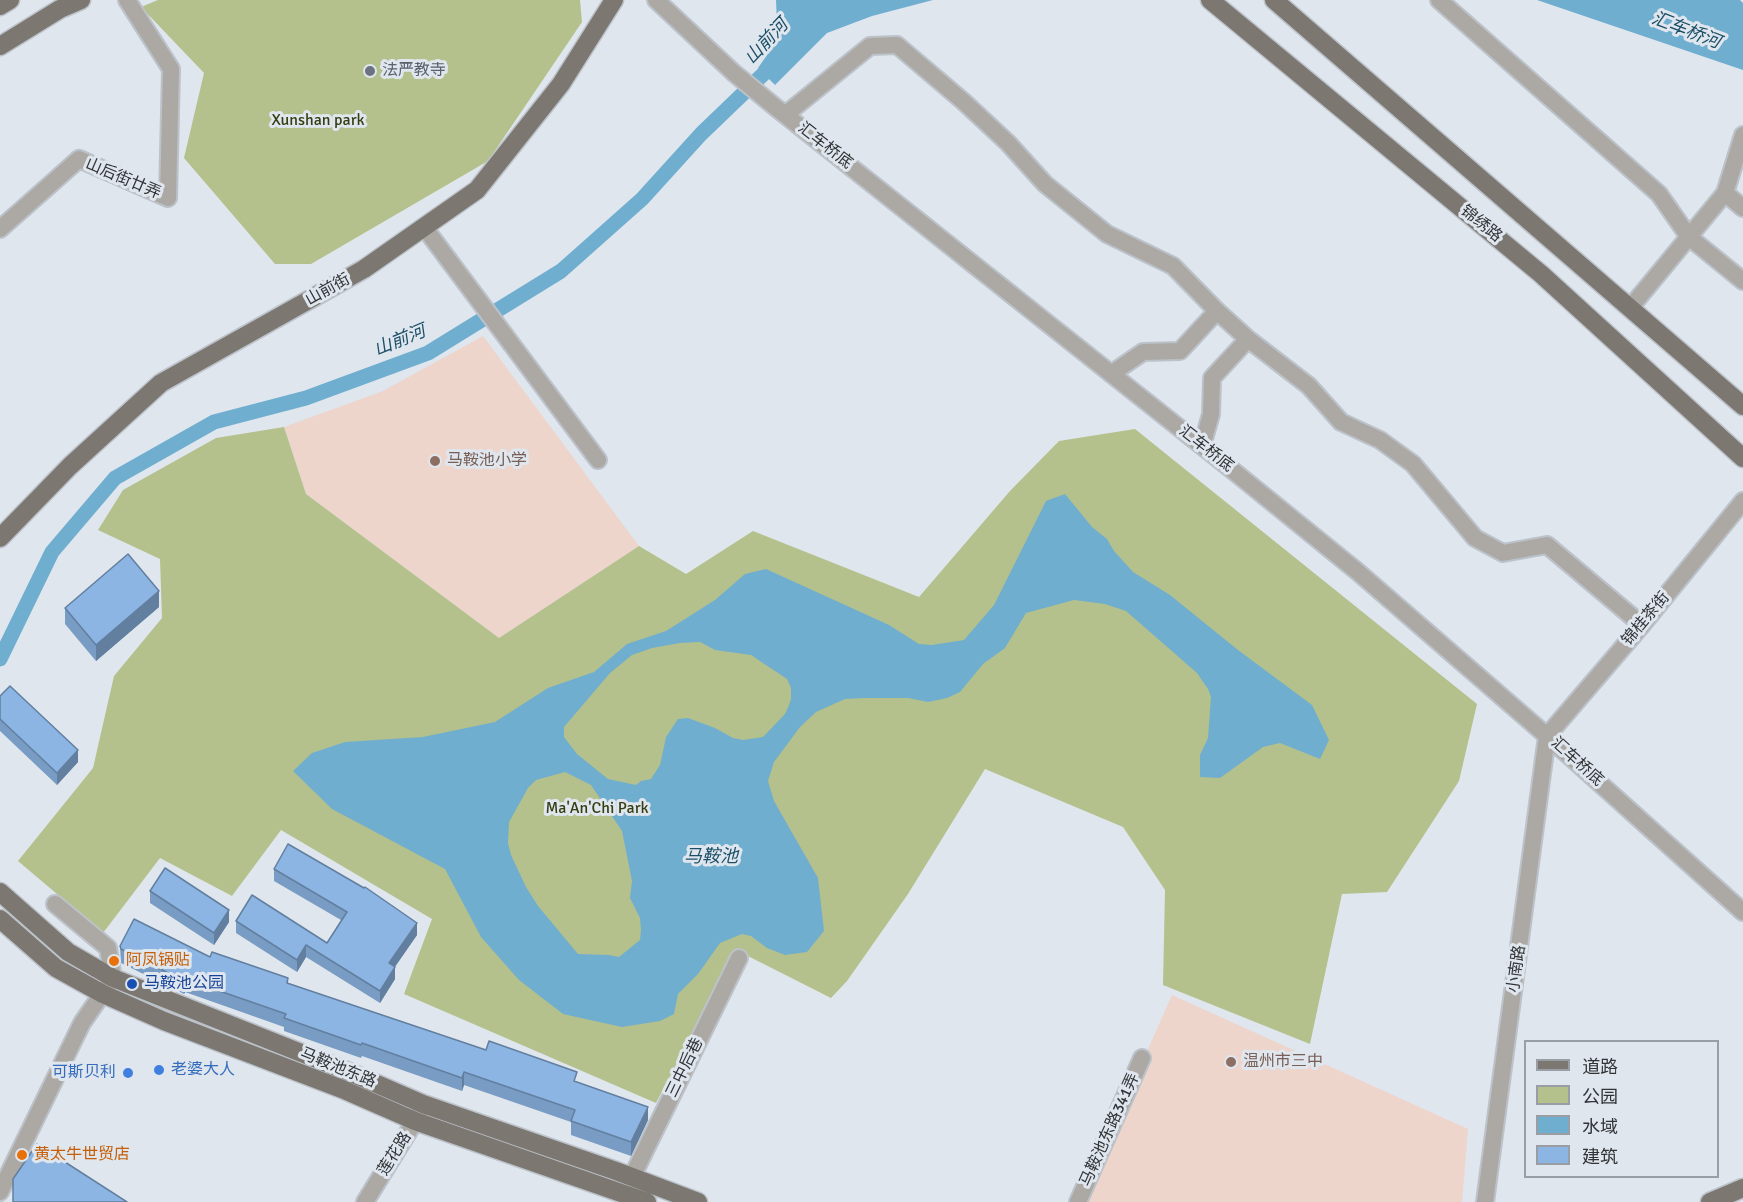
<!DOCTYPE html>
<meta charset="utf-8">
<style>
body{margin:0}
#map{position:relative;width:1743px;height:1202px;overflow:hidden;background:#dfe6ee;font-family:Signika,"Noto Sans SC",sans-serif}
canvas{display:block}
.legend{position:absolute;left:1524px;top:1040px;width:195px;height:138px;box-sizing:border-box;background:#dfe6ee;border:2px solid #999ea4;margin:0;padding:8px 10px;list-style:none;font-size:18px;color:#313336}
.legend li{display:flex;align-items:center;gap:12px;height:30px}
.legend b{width:30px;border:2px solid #999ea4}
</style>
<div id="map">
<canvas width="1743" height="1202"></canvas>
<ul class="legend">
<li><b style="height:8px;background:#7c7771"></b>道路</li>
<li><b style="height:16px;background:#b4c18c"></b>公园</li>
<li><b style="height:16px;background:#6faecf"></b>水域</li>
<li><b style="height:16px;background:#8cb5e3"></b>建筑</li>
</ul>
</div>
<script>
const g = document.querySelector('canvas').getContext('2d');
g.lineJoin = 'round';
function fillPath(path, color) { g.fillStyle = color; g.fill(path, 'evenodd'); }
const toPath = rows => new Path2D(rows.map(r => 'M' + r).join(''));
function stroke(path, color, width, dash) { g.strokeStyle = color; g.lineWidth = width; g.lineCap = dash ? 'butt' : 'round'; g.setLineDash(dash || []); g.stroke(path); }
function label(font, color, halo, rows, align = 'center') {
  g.font = font + ' Signika,"Noto Sans SC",sans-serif'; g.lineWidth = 6; g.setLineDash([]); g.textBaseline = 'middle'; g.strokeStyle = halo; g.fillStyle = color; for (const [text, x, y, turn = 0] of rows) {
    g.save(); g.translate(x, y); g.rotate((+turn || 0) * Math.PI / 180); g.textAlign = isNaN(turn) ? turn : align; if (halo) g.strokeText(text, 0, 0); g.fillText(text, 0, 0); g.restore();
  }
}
const education = toPath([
 [483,336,639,546,499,638,306,494,284,427,383,391],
 [1172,995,1468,1129,1462,1202,1080,1202]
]);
const green = toPath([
 [158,0,580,0,582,22,488,161,311,264,275,264,184,158,204,73,141,7],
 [284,427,306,494,499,638,639,546,686,574,753,531,919,597,1010,491,1059,441,1135,429,1477,704,1459,781,1387,892,1342,894,1310,1044,1163,985,1165,890,1123,827,985,769,908,894,847,981,831,998,736,950,656,1103,404,994,432,919,281,830,232,896,160,858,103,933,18,861,93,768,114,676,162,618,160,559,98,530,123,490,216,438]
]);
const water = toPath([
 [776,0,933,0,872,16,827,33,775,85,758,68,769,52,777,25],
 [1537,0,1740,0,1743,3,1743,70],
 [1065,494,1092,527,1107,539,1114,551,1133,572,1170,595,1238,650,1312,705,1329,740,1320,759,1280,743,1263,747,1220,778,1200,777,1200,755,1208,738,1211,697,1208,689,1197,673,1181,659,1126,611,1105,604,1074,600,1026,613,1005,648,983,664,960,692,947,698,928,702,908,698,865,698,845,699,816,712,800,727,774,762,768,781,774,801,818,878,824,931,807,952,785,955,767,948,751,936,742,934,720,943,698,974,678,994,674,1014,660,1021,622,1027,563,1014,519,980,481,937,445,869,332,809,293,771,312,753,345,742,423,737,495,722,548,688,594,672,627,644,666,631,715,600,745,574,766,569,889,625,919,644,932,645,964,640,994,605,1046,501],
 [700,642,715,650,751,655,787,679,791,688,791,699,789,705,785,714,763,737,743,740,733,738,715,728,688,718,678,719,666,737,660,765,651,779,641,781,636,785,608,779,577,754,564,737,564,727,610,673,632,655,652,648,680,643],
 [565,772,591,785,622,831,632,881,630,898,640,918,641,930,640,940,619,957,609,955,578,954,538,906,526,887,511,855,508,843,509,822,528,788,536,780]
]);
const canal = toPath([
 [0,659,52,552,115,478,214,422,306,398,428,353,561,271,642,199,701,134,778,60]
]);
const minor = toPath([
 [656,0,734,73,774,106,1231,469,1358,572,1547,736,1743,912],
 [1439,0,1659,194,1689,237,1743,281],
 [785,115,870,46,897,45,964,102,1008,143,1045,184,1107,234,1173,266,1217,311,1248,339,1309,386,1341,422,1380,440,1413,464,1475,538,1503,553,1547,545,1642,625],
 [1725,193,1743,208],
 [424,227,598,460],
 [0,229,79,159,168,198,171,69,127,0],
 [1630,308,1725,193,1743,135],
 [1111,374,1143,352,1180,351,1217,311],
 [1202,446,1211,414,1212,378,1248,339],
 [632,1177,739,958],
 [0,1192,82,1023,113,978,108,948,55,904],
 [365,1202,415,1121,423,1104],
 [1078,1202,1142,1058],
 [1485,1202,1547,736,1642,625,1743,501]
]);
const major = toPath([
 [1210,0,1541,274,1743,458],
 [1274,0,1743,406],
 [0,6,10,0],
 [0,46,60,9,81,0],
 [0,538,70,466,161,383,364,269,477,190,561,84,614,0],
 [0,892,68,952,113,978,349,1072,423,1104,616,1171,698,1202],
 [0,919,56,968,103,994,164,1021,342,1089,415,1121,647,1202],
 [1710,1202,1743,1188]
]);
const wall = toPath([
 [159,607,96,661,65,624,65,608],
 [0,696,78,762,57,785,0,731],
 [274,869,417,935,395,967,395,979,380,1003,306,957,297,972,236,933,236,921,327,943,341,920,274,881],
 [150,891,229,922,214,945,150,903],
 [120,946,210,957,288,983,577,1082,648,1120,631,1156,571,1135,571,1122,464,1085,462,1091,362,1056,361,1058,284,1031,284,1027,185,992,184,994,121,963]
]);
const shadedWall = toPath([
 [159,591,159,607,96,661,96,645],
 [78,750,78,762,57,785,57,773],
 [229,910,229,922,214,945,214,933],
 [417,923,417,935,389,975,389,963],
 [306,945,306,957,297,972,297,960],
 [395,967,395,979,380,1003,380,991],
 [185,979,185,992,184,994,184,981],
 [464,1072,464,1085,462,1091,462,1078],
 [648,1107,648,1120,631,1156,631,1142]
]);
const building = toPath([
 [128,554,159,591,96,645,65,608,128,554],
 [10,686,78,750,57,773,0,719,0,696,10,686],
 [288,844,364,888,365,887,417,923,389,963,395,967,380,991,306,945,297,960,236,921,252,895,327,943,347,912,274,869,288,844],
 [165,868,229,910,214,933,150,891,165,868],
 [134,919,210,957,212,952,288,978,287,983,486,1050,489,1041,577,1072,574,1081,648,1107,631,1142,571,1121,575,1110,464,1072,462,1078,362,1043,361,1045,284,1018,286,1014,185,979,184,981,121,949,120,946,134,919],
 [37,1144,127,1202,13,1202,13,1179,37,1144]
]);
const markers = [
 [370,71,6,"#6b7280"],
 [435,461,6,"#8d6e63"],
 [114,961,6,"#e8710a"],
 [132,984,6,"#1a4fb4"],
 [1231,1062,6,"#8d6e63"],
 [159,1070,6,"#3f7fe0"],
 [128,1073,6,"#3f7fe0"],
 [22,1155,6,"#e8710a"]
];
const worshipNames = [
 ["法严教寺",382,71]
];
const parkNames = [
 ["Xunshan park",318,121],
 ["Ma'An'Chi Park",597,809]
];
const streetNames = [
 ["汇车桥底",825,146,38],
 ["山后街廿弄",123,179,23],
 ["锦绣路",1481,224,39],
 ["山前街",328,290,-29],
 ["汇车桥底",1206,449,38],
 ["锦桂茶街",1646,619,-50],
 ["汇车桥底",1577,762,42],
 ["小南路",1517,969,-82],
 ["马鞍池东路",338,1068,22],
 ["三中后巷",685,1068,-64],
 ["马鞍池东路341弄",1110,1130,-66],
 ["莲花路",395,1154,-58]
];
const educationNames = [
 ["马鞍池小学",447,461],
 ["温州市三中",1243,1062]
];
const foodNames = [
 ["阿凤锅贴",126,961],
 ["黄太牛世贸店",34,1155]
];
const transitNames = [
 ["马鞍池公园",144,984]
];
const shopNames = [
 ["老婆大人",171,1070],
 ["可斯贝利",116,1073,"right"]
];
const waterNames = [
 ["汇车桥河",1686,31,21],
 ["山前河",767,42,-47],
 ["山前河",400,341,-22],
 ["马鞍池",711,857]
];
fillPath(education, '#eed5cc');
fillPath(green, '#b4c18c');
fillPath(water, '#6faecf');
stroke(canal, '#6faecf', 15);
stroke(minor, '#bcc2c9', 20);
stroke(major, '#bcc2c9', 21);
stroke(minor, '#aca9a5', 16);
stroke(major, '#7c7771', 18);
fillPath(wall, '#789cc3');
fillPath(shadedWall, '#627f9f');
fillPath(building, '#8cb5e3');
stroke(building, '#627f9f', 1.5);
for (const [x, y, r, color] of markers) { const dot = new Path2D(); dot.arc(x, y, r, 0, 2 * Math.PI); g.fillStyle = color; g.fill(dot); stroke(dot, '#dfe6ee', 2); }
label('16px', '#5b616d', '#dfe6ee', worshipNames, 'left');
label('16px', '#353d11', '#dfe6ee', parkNames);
label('16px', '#313336', '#dfe6ee', streetNames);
label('16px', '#785e54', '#dfe6ee', educationNames, 'left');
label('16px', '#c56008', '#dfe6ee', foodNames, 'left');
label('16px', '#164399', '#dfe6ee', transitNames, 'left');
label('16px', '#366cbe', '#dfe6ee', shopNames, 'left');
label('italic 18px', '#1c4f67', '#dfe6ee', waterNames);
</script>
